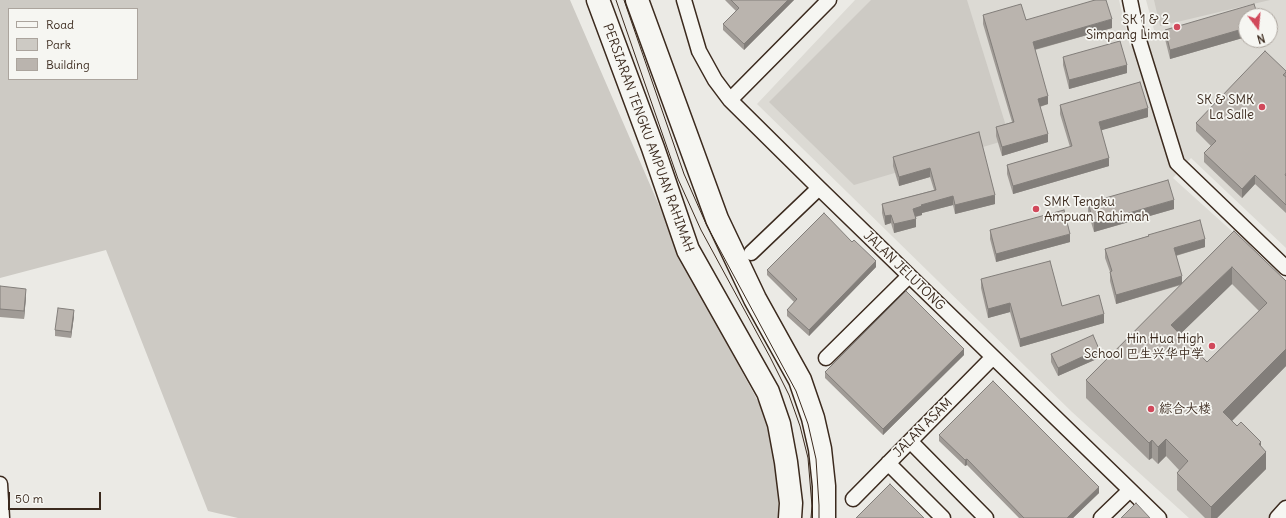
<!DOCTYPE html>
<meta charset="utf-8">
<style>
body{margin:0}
#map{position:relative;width:1286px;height:518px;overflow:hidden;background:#ebeae5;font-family:Delius,sans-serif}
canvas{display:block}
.legend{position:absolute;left:8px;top:8px;width:130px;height:72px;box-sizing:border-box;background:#f6f6f2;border:1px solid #aba49d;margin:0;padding:5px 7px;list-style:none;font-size:12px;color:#3b2a1e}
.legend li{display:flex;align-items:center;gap:8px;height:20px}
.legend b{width:20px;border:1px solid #aba49d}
.north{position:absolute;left:1238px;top:8px;width:40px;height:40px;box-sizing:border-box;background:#f6f6f2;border:1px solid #aba49d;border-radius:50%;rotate:164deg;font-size:11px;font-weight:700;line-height:16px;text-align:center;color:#3b2a1e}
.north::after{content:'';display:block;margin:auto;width:14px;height:18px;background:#d1495b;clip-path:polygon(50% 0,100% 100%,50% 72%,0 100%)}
.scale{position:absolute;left:8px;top:492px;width:93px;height:18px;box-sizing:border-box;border:2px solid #3b2a1e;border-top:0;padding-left:5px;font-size:12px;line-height:14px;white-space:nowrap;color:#3b2a1e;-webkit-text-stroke:3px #f6f6f2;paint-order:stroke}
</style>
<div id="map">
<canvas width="1286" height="518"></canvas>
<ul class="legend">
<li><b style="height:5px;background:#f6f6f2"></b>Road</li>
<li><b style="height:11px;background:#cdcac4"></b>Park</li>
<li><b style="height:11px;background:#bab4ae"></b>Building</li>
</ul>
<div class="north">N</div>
<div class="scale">50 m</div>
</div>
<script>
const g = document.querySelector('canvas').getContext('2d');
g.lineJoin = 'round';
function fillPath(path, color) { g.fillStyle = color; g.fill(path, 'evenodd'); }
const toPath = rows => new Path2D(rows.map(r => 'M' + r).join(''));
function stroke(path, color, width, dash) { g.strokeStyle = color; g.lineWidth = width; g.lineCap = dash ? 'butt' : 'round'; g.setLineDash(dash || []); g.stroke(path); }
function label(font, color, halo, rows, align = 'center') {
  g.font = font + ' Delius,"LXGW WenKai TC",sans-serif'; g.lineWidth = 3.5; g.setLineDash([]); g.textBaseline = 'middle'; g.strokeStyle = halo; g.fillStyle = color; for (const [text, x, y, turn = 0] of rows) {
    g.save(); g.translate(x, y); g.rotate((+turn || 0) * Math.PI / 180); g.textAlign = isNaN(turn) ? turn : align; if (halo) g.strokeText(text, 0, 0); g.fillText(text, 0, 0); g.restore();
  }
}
const built = toPath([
 [855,0,1119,0,1130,46,1156,37,1146,0,1286,0,1286,248,1191,158,1173,178,1286,280,1286,499,1268,518,1189,518,1072,412,757,104],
 [1246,16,1270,16,1270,40,1246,40]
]);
const green = toPath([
 [0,0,570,0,674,240,696,287,766,416,776,464,779,518,238,518,208,511,106,250,0,278],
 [9,9,137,9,137,79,9,79],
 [871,0,967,0,1010,139,854,185,769,102],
 [1154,0,1270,0,1160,26]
]);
const minor = toPath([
 [684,0,699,51,715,80,730,100,819,188,1159,518],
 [1130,0,1137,34,1177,163,1286,268],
 [730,100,829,0],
 [751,253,819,188],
 [826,358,909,276],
 [910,441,986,518],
 [888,463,943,518],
 [0,484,2,518],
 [853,499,993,357],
 [1101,518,1130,490],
 [1277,518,1286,508]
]);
const trunk = toPath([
 [598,0,653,148,688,250,768,392,779,424,786,462,791,503,790,518],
 [637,0,717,219,755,299,800,380,813,418,820,449,824,486,824,518]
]);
const tram = toPath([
 [616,0,678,179,701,230,770,357,789,395,800,426,808,458,812,506,811,518],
 [624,0,684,174,707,226,796,391,808,424,816,459,819,505,819,518]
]);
const wall = toPath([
 [725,0,794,0,744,50,723,30,723,24,736,11],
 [983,15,1112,28,1035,50,1048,104,1040,107,1048,142,1002,156,996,136,996,127,1012,122,983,24],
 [1246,16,1246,37,1170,59,1165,39,1165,30],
 [1063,57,1127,73,1069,89,1063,65],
 [1286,71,1286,213,1255,184,1242,198,1204,162,1204,153,1211,146,1196,131,1196,123],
 [1060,105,1148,117,1101,130,1109,166,1013,194,1007,174,1007,165,1070,147,1060,114],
 [979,132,995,204,955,214,953,205,922,213,922,215,916,217,916,227,894,233,891,223,885,225,882,213,882,204,934,190,930,177,899,186,893,166,893,157],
 [1088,203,1174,209,1094,232,1088,212],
 [990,230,1070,242,996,262,990,239],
 [1234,231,1286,281,1286,366,1232,421,1261,447,1266,469,1217,518,1205,518,1177,490,1177,473,1179,470,1166,456,1158,464,1152,458,1149,460,1086,398,1086,380,1181,285,1116,304,1110,281,1110,272,1105,258,1105,249,1148,236,1148,235,1205,247,1176,256,1182,283],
 [1232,284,1259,311,1207,362,1180,334],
 [876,267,809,336,787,316,787,310,794,302,767,275,767,270],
 [981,279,1062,306,1104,323,1020,347,1010,312,988,318,981,288],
 [0,286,26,297,24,319,0,317],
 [74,316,71,338,55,336,55,330],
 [1051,354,1099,358,1058,376,1051,362],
 [964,355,883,435,825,378,825,372],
 [939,435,1099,493,1073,518,1019,518,967,465,965,466,939,441]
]);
const shadedWall = toPath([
 [788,0,794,0,744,50,744,44],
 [1112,19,1112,28,1033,50,1033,42],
 [1246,28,1246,37,1170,59,1170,50],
 [1127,65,1127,73,1069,89,1069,80],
 [1048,96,1048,104,1038,107,1038,99],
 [1148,108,1148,117,1099,131,1099,122],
 [1048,134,1048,142,1002,156,1002,147],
 [1109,158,1109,166,1013,194,1013,186],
 [930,168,930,177,899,186,899,177],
 [1255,175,1255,184,1242,198,1242,189],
 [995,195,995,204,955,214,955,205],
 [953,196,953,205,922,213,922,215,913,217,913,209,921,205],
 [1174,200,1174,209,1094,232,1094,223],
 [891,215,891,223,885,225,885,216],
 [916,219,916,227,894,233,894,224],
 [1070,234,1070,242,996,262,996,254],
 [1205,239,1205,247,1174,256,1174,248],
 [876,261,876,267,809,336,809,330],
 [1232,267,1232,284,1171,343,1171,325],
 [1182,276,1182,284,1116,304,1116,295],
 [26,289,26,297,24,319,24,311],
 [1010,303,1010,312,988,318,988,309],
 [74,310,74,316,71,338,71,332],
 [1104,314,1104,323,1020,347,1020,339],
 [964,349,964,355,883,435,883,429],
 [1099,349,1099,358,1058,376,1058,368],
 [1286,349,1286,366,1223,430,1223,412],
 [1166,439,1166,456,1158,464,1158,447],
 [1152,440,1152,458,1149,460,1149,443],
 [1261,442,1261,457,1266,452,1266,469,1217,518,1211,518,1211,507],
 [967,459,967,465,965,466,965,460],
 [1099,487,1099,493,1073,518,1067,518]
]);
const building = toPath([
 [731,0,788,0,744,44,723,24,739,8,731,0],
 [1095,0,1106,0,1112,19,1033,42,1048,96,1038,99,1048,134,1002,147,996,127,1014,122,983,15,1021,4,1026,20,1095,0],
 [1254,4,1258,16,1246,16,1246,28,1170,50,1165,30,1254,4],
 [1120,41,1127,65,1069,80,1063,57,1120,41],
 [1265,51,1286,71,1286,72,1283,75,1286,77,1286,173,1285,175,1286,176,1286,205,1255,175,1242,189,1204,153,1216,141,1196,123,1265,51],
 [1140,82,1148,108,1099,122,1109,158,1013,186,1007,165,1072,146,1060,105,1140,82],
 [979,132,995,195,955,205,953,196,921,205,922,206,913,209,916,219,894,224,891,215,885,216,882,204,936,190,930,168,899,177,893,157,979,132],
 [1168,180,1174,200,1094,223,1088,203,1168,180],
 [1064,210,1070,234,996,254,990,230,1064,210],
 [824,213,852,242,854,240,876,261,809,330,787,310,797,299,767,270,824,213],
 [1200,220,1205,239,1174,248,1182,276,1116,295,1110,272,1112,271,1105,249,1149,236,1148,235,1200,220],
 [1234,231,1286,281,1286,349,1223,412,1237,426,1241,422,1261,442,1259,444,1266,452,1211,507,1177,473,1188,461,1166,439,1158,447,1152,440,1149,443,1086,380,1234,231],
 [1232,267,1267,303,1207,362,1171,325,1232,267],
 [1050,261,1062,306,1099,295,1104,314,1020,339,1010,303,988,309,981,279,1050,261],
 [0,286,26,289,24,311,0,309,0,286],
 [906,291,964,349,883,429,825,372,906,291],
 [58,308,74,310,71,332,55,330,58,308],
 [1093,335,1099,349,1058,368,1051,354,1093,335],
 [993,381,1099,487,1067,518,1024,518,967,459,965,460,939,435,993,381],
 [890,484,924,518,856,518,890,484],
 [1136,503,1150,518,1121,518,1136,503]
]);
const markers = [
 [1177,27,4,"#d1495b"],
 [1262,107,4,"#d1495b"],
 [1036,209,4,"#d1495b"],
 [1212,346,4,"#d1495b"],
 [1151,409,4,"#d1495b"]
];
const poiNames = [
 ["SK 1 & 2",1169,20],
 ["Simpang Lima",1169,35],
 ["SK & SMK",1254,100],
 ["La Salle",1254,115],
 ["SMK Tengku",1044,202,"left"],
 ["Ampuan Rahimah",1044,217,"left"],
 ["Hin Hua High",1204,339],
 ["School 巴生兴华中学",1204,354],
 ["綜合大楼",1159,409,"left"]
];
const streetNames = [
 ["PERSIARAN TENGKU AMPUAN RAHIMAH",648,138,70],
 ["JALAN JELUTONG",904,271,44],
 ["JALAN ASAM",923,428,-45]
];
fillPath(built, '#dcdad4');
fillPath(green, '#cdcac4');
stroke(minor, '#3b2a1e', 17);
stroke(trunk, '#3b2a1e', 25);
stroke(minor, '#f6f6f2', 14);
stroke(trunk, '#f6f6f2', 22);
stroke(tram, '#3b2a1e', 1);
fillPath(wall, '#a09b96');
fillPath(shadedWall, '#827e7a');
fillPath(building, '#bab4ae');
stroke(building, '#827e7a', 1);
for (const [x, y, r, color] of markers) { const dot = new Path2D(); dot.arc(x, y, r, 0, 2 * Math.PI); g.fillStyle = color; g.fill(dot); stroke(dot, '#f6f6f2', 1.5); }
label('13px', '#3b2a1e', '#f6f6f2', poiNames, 'right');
label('13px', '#3b2a1e', '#f6f6f2', streetNames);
</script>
